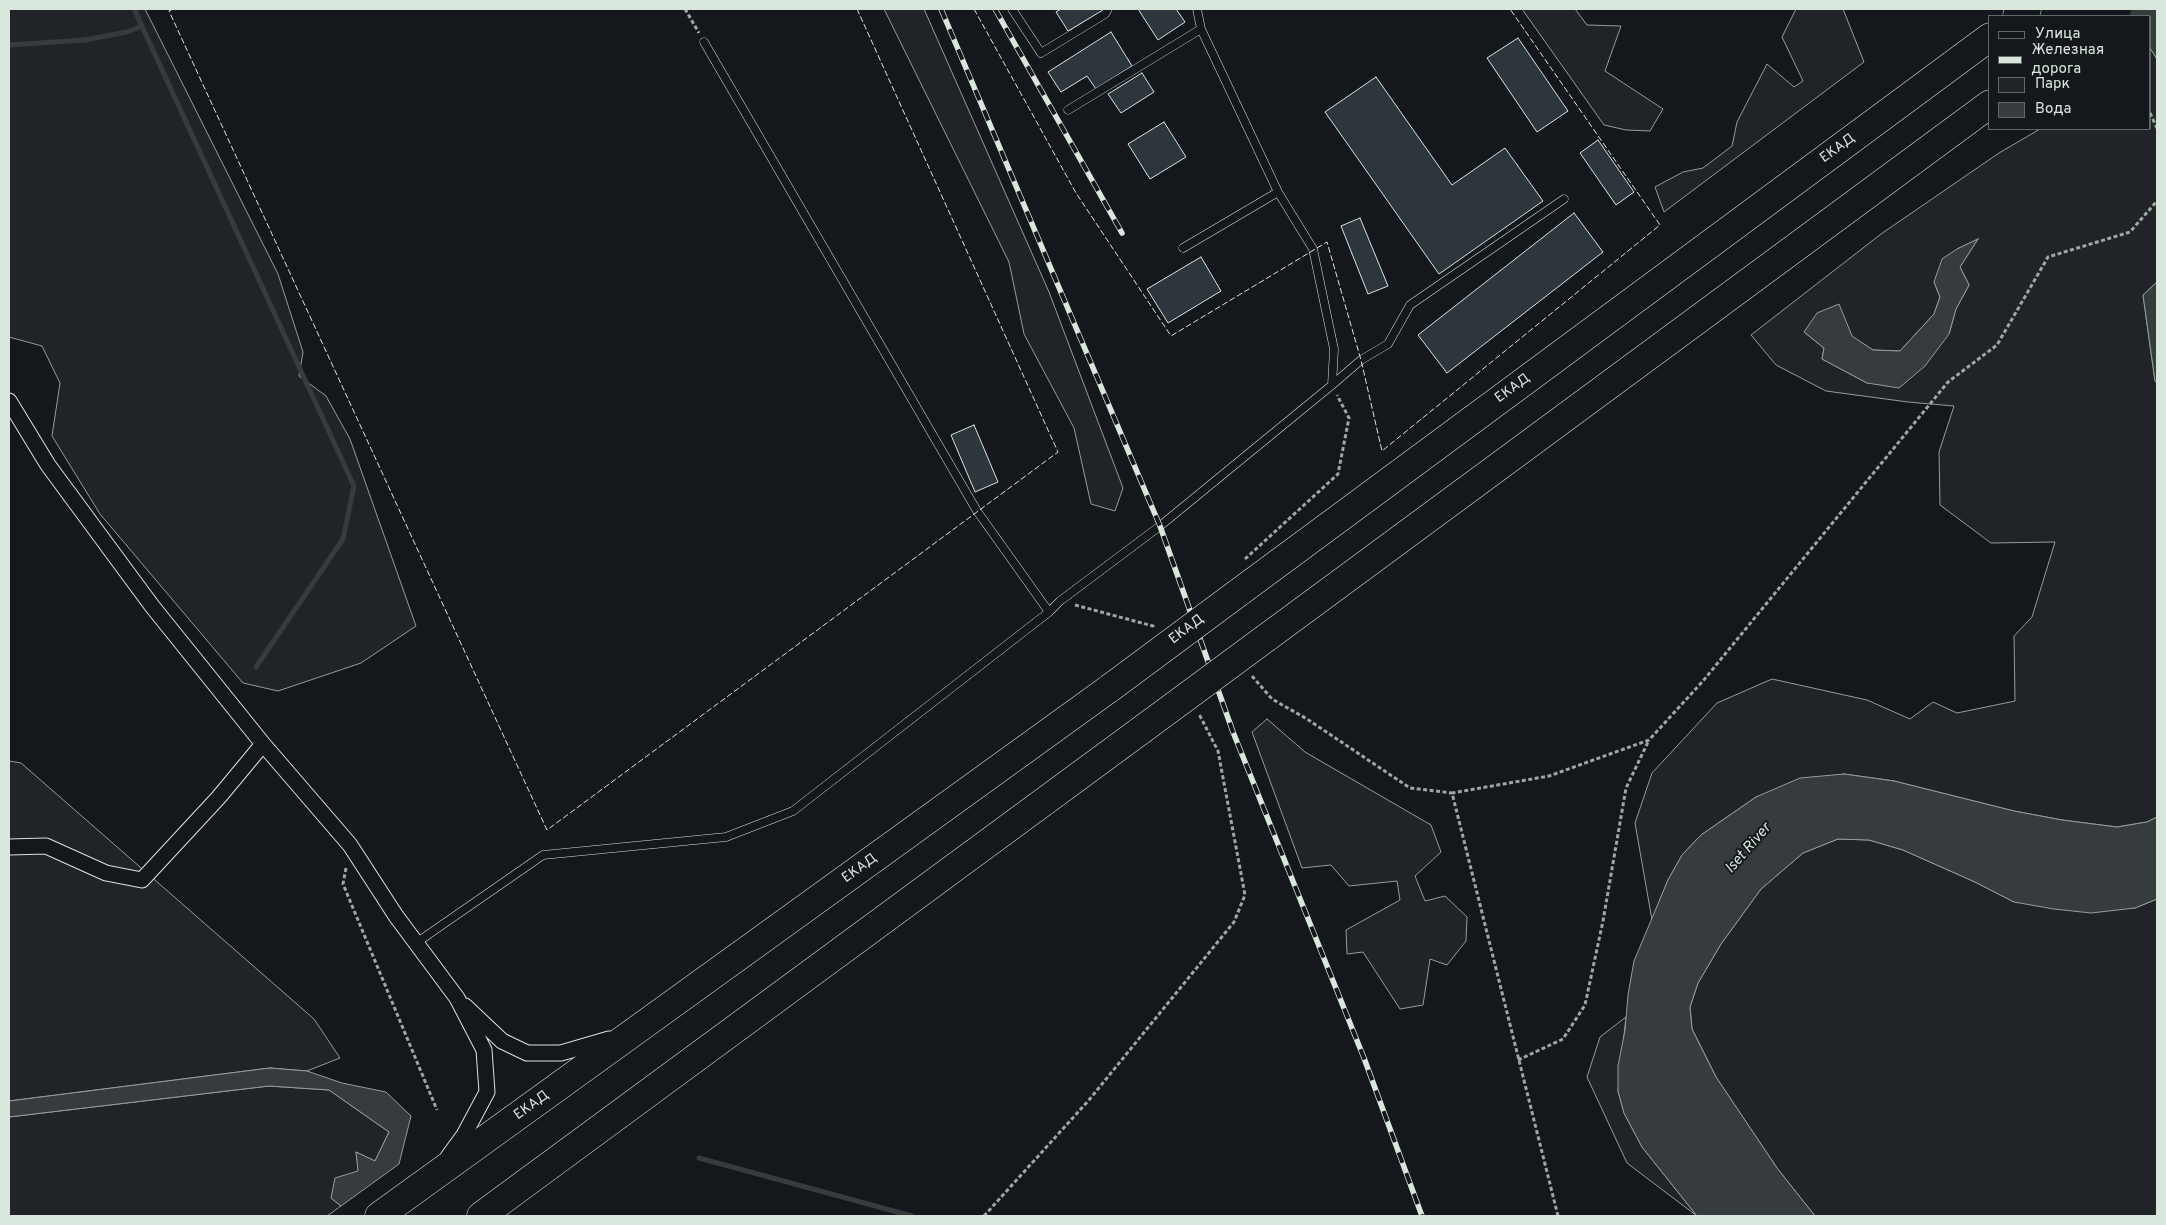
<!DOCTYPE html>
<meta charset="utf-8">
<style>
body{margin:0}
#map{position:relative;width:2166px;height:1225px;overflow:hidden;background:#14181c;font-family:Overpass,sans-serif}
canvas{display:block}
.frame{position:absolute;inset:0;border:10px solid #d8e6dc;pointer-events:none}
.legend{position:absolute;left:1988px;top:15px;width:162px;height:115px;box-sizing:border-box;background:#14181c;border:1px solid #626a69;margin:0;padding:6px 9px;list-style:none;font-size:15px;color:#d8e6dc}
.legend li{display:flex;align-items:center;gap:10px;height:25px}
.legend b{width:25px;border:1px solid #626a69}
</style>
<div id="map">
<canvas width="2166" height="1225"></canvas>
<div class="frame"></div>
<ul class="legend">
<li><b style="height:6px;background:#14181c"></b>Улица</li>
<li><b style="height:6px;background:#d8e6dc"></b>Железная дорога</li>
<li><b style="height:14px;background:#202428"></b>Парк</li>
<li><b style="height:14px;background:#363b3e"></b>Вода</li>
</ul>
</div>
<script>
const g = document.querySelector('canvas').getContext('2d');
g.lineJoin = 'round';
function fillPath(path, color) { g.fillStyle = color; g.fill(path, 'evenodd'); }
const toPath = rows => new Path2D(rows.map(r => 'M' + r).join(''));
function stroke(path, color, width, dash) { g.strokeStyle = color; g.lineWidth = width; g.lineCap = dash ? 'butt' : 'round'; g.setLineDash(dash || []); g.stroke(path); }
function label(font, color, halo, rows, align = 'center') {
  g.font = font + ' Overpass,sans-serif'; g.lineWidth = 4; g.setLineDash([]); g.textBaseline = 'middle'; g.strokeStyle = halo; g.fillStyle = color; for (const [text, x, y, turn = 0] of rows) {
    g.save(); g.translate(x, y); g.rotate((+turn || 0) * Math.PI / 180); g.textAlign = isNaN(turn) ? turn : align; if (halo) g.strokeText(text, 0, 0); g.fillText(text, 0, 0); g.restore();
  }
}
const green = toPath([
 [9,9,145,9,278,274,303,352,299,376,326,396,350,439,416,626,361,663,278,691,243,683,100,514,52,436,60,383,42,346,9,337,9,9],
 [884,9,924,9,1049,292,1123,488,1115,511,1091,504,1074,428,1024,334,1009,262,884,9],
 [1522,9,1575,9,1587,25,1621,26,1605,71,1663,109,1650,131,1626,130,1604,125,1522,9],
 [1796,9,1843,9,1864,62,1664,212,1655,187,1683,172,1703,168,1732,146,1737,122,1767,64,1794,87,1803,81,1782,37,1796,9],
 [2150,48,2157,59,2157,282,2143,295,2155,381,2157,383,2157,817,2147,822,2117,827,2062,820,2014,811,1894,781,1844,774,1756,797,1701,835,1682,855,1668,880,1652,920,1635,823,1652,773,1717,703,1772,679,1867,700,1910,719,1933,702,1957,713,2015,701,2014,636,2032,617,2055,542,1991,543,1940,505,1939,452,1954,406,1908,402,1826,391,1776,365,1751,335,1881,234,1999,153,2040,129,2150,129,2150,48],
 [1978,239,1960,267,1969,285,1956,309,1949,334,1867,383,1822,359,1824,348,1804,332,1851,336,1873,350,1900,351,1934,314,1940,297,1934,282,1957,249,1978,239],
 [1267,719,1305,752,1431,825,1441,852,1415,876,1425,901,1445,896,1467,917,1466,941,1447,965,1430,959,1423,1005,1400,1009,1363,952,1347,954,1346,930,1400,900,1397,881,1349,886,1331,865,1302,868,1252,732,1267,719],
 [9,761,21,763,314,1019,340,1058,307,1071,270,1068,9,1101,9,761],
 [1838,839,1869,840,1903,850,1975,882,2014,902,2135,908,2157,899,2157,1216,1815,1216,1777,1168,1716,1077,1692,1029,1690,1007,1698,983,1721,944,1761,889,1803,853,1838,839],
 [1626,1017,1618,1091,1624,1113,1642,1147,1697,1216,1627,1163,1587,1077,1600,1037,1626,1017],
 [269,1086,329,1090,389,1132,375,1161,356,1152,359,1171,331,1198,341,1206,327,1216,9,1216,9,1117,269,1086]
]);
const water = toPath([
 [2127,9,2157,9,2157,59,2150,48,2150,16,2130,16,2127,9],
 [1978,239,1960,267,1969,285,1956,309,1949,334,1925,366,1899,388,1867,383,1822,359,1824,348,1804,332,1817,313,1839,304,1852,336,1873,350,1900,351,1934,314,1940,297,1934,282,1942,259,1957,249,1978,239],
 [2157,282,2157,383,2155,381,2143,295,2157,282],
 [1844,774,1894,781,2014,811,2062,820,2117,827,2147,822,2157,817,2157,899,2135,908,2091,913,2054,909,2014,902,1975,882,1903,850,1869,840,1838,839,1803,853,1761,889,1721,944,1698,983,1690,1007,1692,1029,1716,1077,1777,1168,1815,1216,1697,1216,1642,1147,1624,1113,1618,1091,1618,1066,1625,1030,1628,995,1634,961,1668,880,1682,855,1701,835,1756,797,1800,778,1844,774],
 [270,1068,307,1071,342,1083,386,1092,411,1116,399,1164,341,1206,331,1198,335,1178,358,1171,356,1152,375,1161,389,1132,329,1090,269,1086,9,1117,9,1101,270,1068]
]);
const stream = toPath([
 [134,9,354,486,343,539,256,667],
 [9,45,85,40,127,32,142,26],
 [699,1158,912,1216]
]);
const building = toPath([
 [1061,9,1102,9,1103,10,1068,31,1056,12,1061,9],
 [1138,9,1176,9,1185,22,1158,40,1138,9],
 [1111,32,1132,66,1096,89,1087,76,1061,92,1048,72,1111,32],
 [1518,38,1568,111,1537,132,1487,58,1518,38],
 [1142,73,1154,92,1121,113,1108,94,1142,73],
 [1376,77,1452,185,1505,148,1543,201,1439,274,1325,112,1376,77],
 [1164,122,1186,157,1150,179,1128,144,1164,122],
 [1598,140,1634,192,1616,205,1580,153,1598,140],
 [1574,213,1603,252,1447,373,1418,335,1574,213],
 [1360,218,1388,286,1368,294,1341,226,1360,218],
 [1201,257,1221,291,1168,323,1147,289,1201,257],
 [974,425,998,482,975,492,951,435,974,425]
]);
const path = toPath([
 [685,9,699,33],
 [2150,113,2157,128],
 [1245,559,1338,474,1349,418,1337,395],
 [1075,605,1153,626,1154,629],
 [1252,676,1272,699,1307,719,1410,788,1452,793],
 [346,868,343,884,437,1110],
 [1518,1060,1563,1039,1585,1005,1603,921,1626,788,1649,740],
 [984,1216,1089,1100,1234,922,1245,895,1218,751,1199,714],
 [1558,1216,1452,793,1549,776,1649,740,1703,681,1948,382,1997,345,2048,257,2130,232,2157,201]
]);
const lane = toPath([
 [1012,9,1041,53,1105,14,1108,9],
 [704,42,977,511,1049,612],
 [1068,110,1201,29],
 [1183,248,1278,192],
 [1332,385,1361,360,1388,344,1410,305,1564,199],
 [416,943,543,855,726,837,793,811,1049,612,1060,601,1160,526,1332,385,1334,349,1313,249,1278,192,1201,29,1197,9]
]);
const street = toPath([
 [9,401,48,465,152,606,263,744,350,845,396,916,457,998,484,1050,487,1092,464,1135,448,1157],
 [9,847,46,846,106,873,142,880,219,797,263,744],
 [465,1006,502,1041,527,1053,561,1053,609,1039]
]);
const highway = toPath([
 [2017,16,2027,9],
 [1238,593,1990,37],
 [1266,638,1990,104],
 [379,1216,1110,688],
 [481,1216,1140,731]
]);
const rail = toPath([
 [941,9,1160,526,1233,732,1364,1058,1422,1216],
 [995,9,1122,233]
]);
const highwayBridge = toPath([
 [2107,16,2117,9],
 [1110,688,1238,593],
 [1140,731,1266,638]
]);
const fence = toPath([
 [173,9,169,11,547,830,1058,452,857,9],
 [974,9,1076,193,1171,336,1327,242,1361,360,1382,451,1660,225,1510,9]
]);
const streetNames = [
 ["ЕКАД",1838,149,-36],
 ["ЕКАД",1513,389,-36],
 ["ЕКАД",1187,630,-37],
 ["ЕКАД",860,869,-36],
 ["ЕКАД",532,1106,-36]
];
const waterNames = [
 ["Iset River",1749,849,-49]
];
fillPath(green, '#202428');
stroke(green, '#939e99', 1);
fillPath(water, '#363b3e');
stroke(water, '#939e99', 1);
stroke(stream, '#363b3e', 5);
fillPath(building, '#2c363c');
stroke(building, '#d8e6dc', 1);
stroke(lane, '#d8e6dc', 9);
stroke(street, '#d8e6dc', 17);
stroke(highway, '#d8e6dc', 29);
stroke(path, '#9da8a2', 3, [4, 2.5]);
stroke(lane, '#14181c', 8);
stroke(street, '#14181c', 15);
stroke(highway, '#14181c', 28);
stroke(rail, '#d8e6dc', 5.5);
stroke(rail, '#14181c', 4, [11]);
stroke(highwayBridge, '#d8e6dc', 29, []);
stroke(highwayBridge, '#14181c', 28);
stroke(fence, '#d8e6dc', 1, [6, 2.5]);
label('14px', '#d8e6dc', '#14181c', streetNames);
label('italic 15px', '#d8e6dc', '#14181c', waterNames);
</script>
